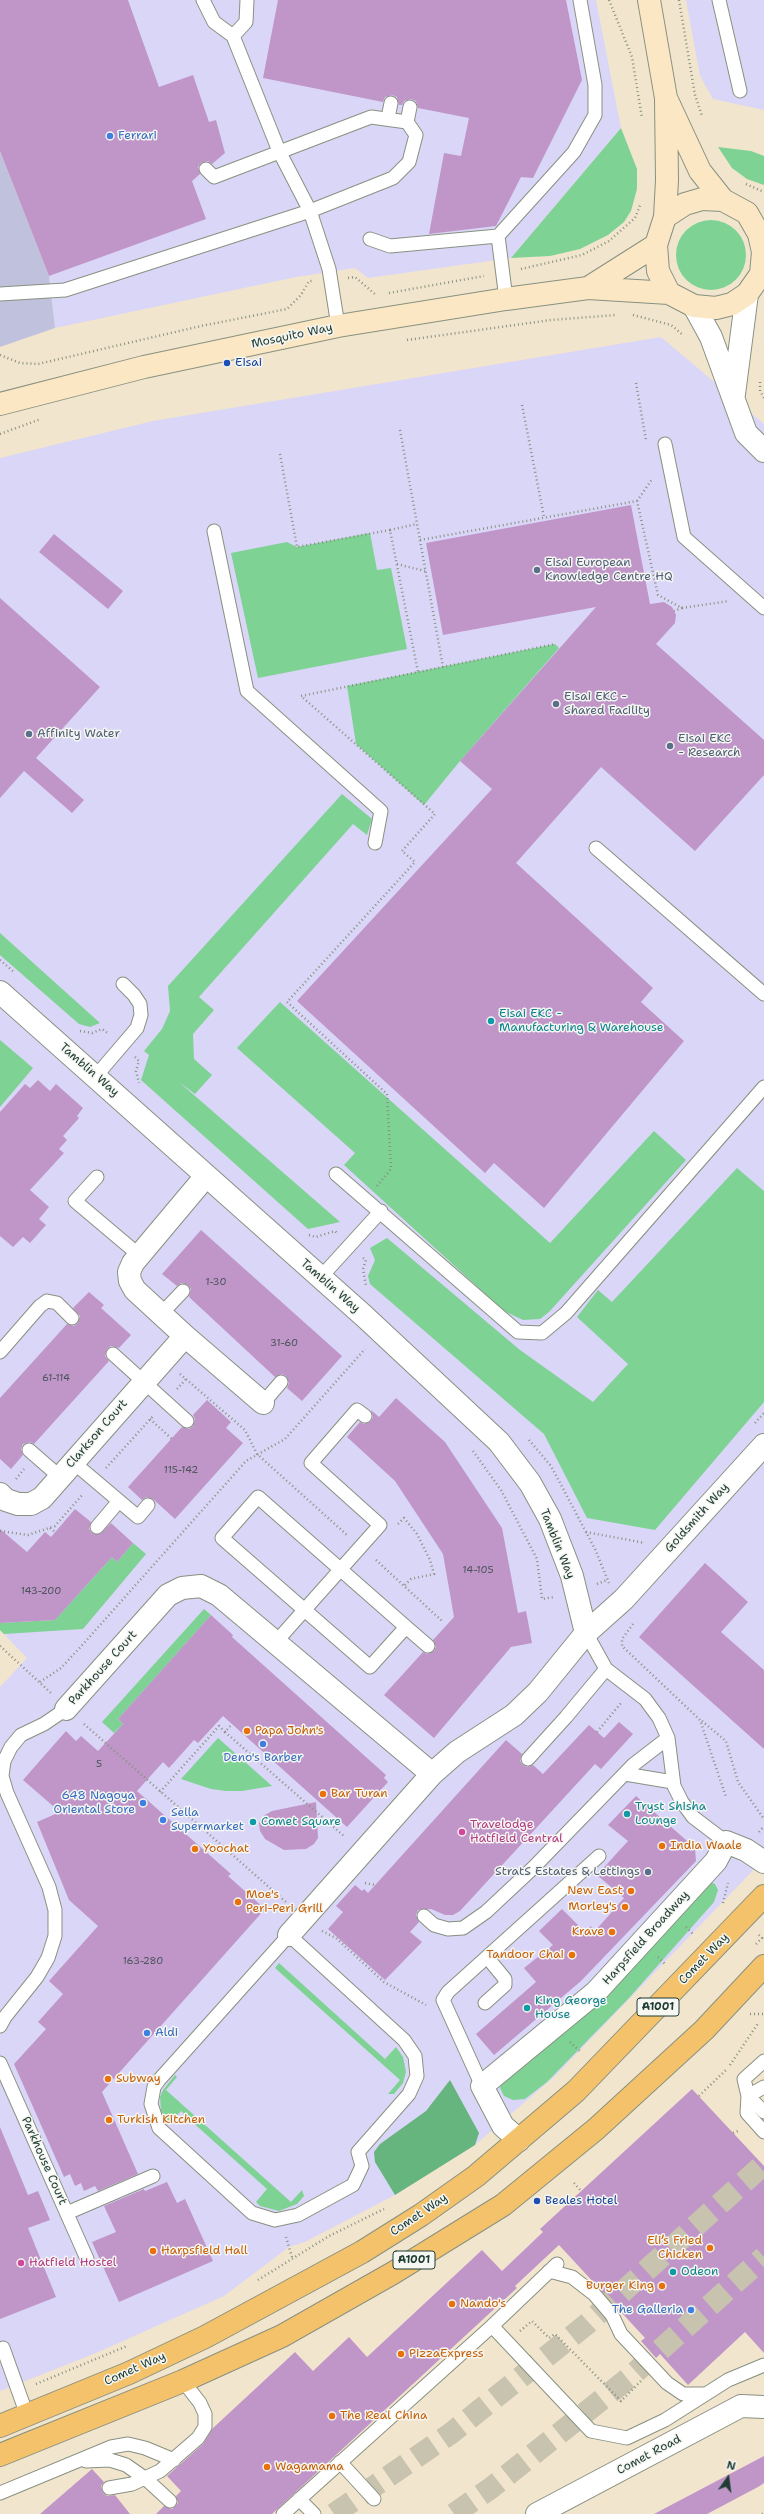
<!DOCTYPE html>
<meta charset="utf-8">
<style>
body{margin:0}
#map{position:relative;width:764px;height:2514px;overflow:hidden;background:#f2e5ce;font-family:"Shantell Sans",sans-serif}
canvas{display:block}
.north{position:absolute;left:708px;top:2458px;width:40px;height:40px;-webkit-text-stroke:3px #f6f6f2;paint-order:stroke;rotate:14deg;font-size:11px;font-weight:700;line-height:16px;text-align:center;color:#1f3d34}
.north::after{content:'';display:block;margin:auto;width:14px;height:18px;background:#1f3d34;clip-path:polygon(50% 0,100% 100%,50% 72%,0 100%)}
</style>
<div id="map">
<canvas width="764" height="2514"></canvas>
<div class="north">N</div>
</div>
<script>
const g = document.querySelector('canvas').getContext('2d');
g.lineJoin = 'round';
function fillPath(path, color) { g.fillStyle = color; g.fill(path, 'evenodd'); }
const toPath = rows => new Path2D(rows.map(r => 'M' + r).join(''));
function stroke(path, color, width, dash) { g.strokeStyle = color; g.lineWidth = width; g.lineCap = dash ? 'butt' : 'round'; g.setLineDash(dash || []); g.stroke(path); }
function label(font, color, halo, rows, align = 'center') {
  g.font = font + ' "Shantell Sans",sans-serif'; g.lineWidth = 3; g.setLineDash([]); g.textBaseline = 'middle'; g.strokeStyle = halo; g.fillStyle = color; for (const [text, x, y, turn = 0] of rows) {
    g.save(); g.translate(x, y); g.rotate((+turn || 0) * Math.PI / 180); g.textAlign = isNaN(turn) ? turn : align; if (halo) g.strokeText(text, 0, 0); g.fillText(text, 0, 0); g.restore();
  }
}
const built = toPath([
 [0,0,596,0,621,128,511,258,368,278,355,268,296,277,55,328,49,276,0,151],
 [686,0,764,0,764,110,713,99,700,76],
 [661,337,764,424,764,1859,554,2077,475,2145,395,2195,305,2242,289,2247,224,2296,96,2353,0,2391,0,1687,27,1658,0,1630,0,458,153,421]
]);
const industrial = toPath([
 [0,151,49,276,55,328,0,347]
]);
const green = toPath([
 [621,128,637,169,637,189,631,211,624,222,608,235,580,249,550,256,511,258],
 [718,147,751,151,764,156,764,185,747,179,732,168],
 '676 255a35 35 0 1 1 70 0a35 35 0 1 1-70 0Z',
 [370,533,377,570,391,568,407,649,258,678,231,553,287,542,297,547],
 [555,644,559,648,460,761,424,805,356,744,347,686],
 [342,794,372,819,367,835,353,824,199,997,214,1010,193,1034,194,1059,212,1075,195,1094,179,1082,340,1222,308,1229,141,1080,149,1055,144,1051,162,1029,170,1011,168,986],
 [0,933,100,1023,90,1027,79,1024,0,955],
 [280,1002,550,1243,654,1131,686,1160,549,1312,540,1319,523,1320,504,1311,344,1165,355,1153,237,1048],
 [0,1040,33,1068,0,1107],
 [737,1168,764,1191,764,1402,655,1530,587,1518,544,1434,370,1284,368,1276,375,1260,370,1248,387,1238,520,1350,593,1402,628,1364,577,1317,598,1290,612,1302],
 [133,1543,146,1554,83,1629,4,1634,0,1630,0,1623,55,1620,112,1557,117,1562],
 [204,1609,211,1615,118,1719,123,1724,114,1733,102,1722],
 [218,1738,272,1786,242,1791,226,1791,211,1789,181,1779],
 [711,1882,715,1884,718,1890,714,1902,629,1998,547,2082,525,2099,513,2100,504,2096,500,2088,505,2077],
 [279,1963,385,2059,396,2047,403,2057,406,2072,403,2083,394,2094,388,2094,400,2080,275,1968],
 [175,2075,177,2077,166,2090,291,2202,302,2190,304,2196,297,2204,279,2211,260,2206,256,2202,267,2189,199,2128,181,2111,169,2124,161,2111,160,2097,163,2090]
]);
const forest = toPath([
 [450,2080,479,2133,475,2145,395,2195,375,2162,374,2152,380,2144,426,2111]
]);
const building = toPath([
 [0,0,128,0,159,87,193,75,209,122,216,120,225,153,212,164,208,161,201,163,198,167,200,174,192,181,206,219,49,276,0,151],
 [278,0,566,0,582,80,533,178,521,177,496,226,429,234,444,153,461,156,469,118,418,108,416,101,411,99,404,101,402,105,399,105,397,97,392,95,385,97,383,102,263,78],
 [631,505,650,604,664,602,672,607,676,615,675,623,656,644,764,740,764,775,695,851,601,767,516,863,653,988,641,1002,684,1041,544,1208,494,1163,485,1173,297,1001,492,789,460,761,596,607,443,635,426,543],
 [54,534,123,591,108,609,39,552],
 [0,598,100,687,36,758,84,800,72,813,24,771,0,798],
 [38,1080,50,1091,56,1084,83,1108,77,1116,79,1118,63,1136,67,1140,59,1149,64,1153,30,1190,49,1207,39,1219,46,1225,30,1243,23,1237,13,1247,0,1236,0,1112,25,1084,30,1088],
 [201,1230,342,1356,302,1401,287,1388,289,1383,286,1376,282,1374,275,1377,189,1297,191,1289,188,1285,181,1283,177,1286,162,1274],
 [89,1292,104,1305,101,1308,131,1335,119,1348,111,1346,107,1349,105,1356,109,1361,34,1444,30,1442,23,1444,21,1449,23,1455,11,1469,0,1459,0,1398,67,1324,74,1326,78,1323,80,1316,73,1308],
 [396,1398,445,1442,502,1528,518,1613,526,1611,532,1643,511,1647,434,1738,384,1695,423,1652,427,1654,434,1651,436,1647,433,1640,454,1617,443,1554,395,1481,347,1437,360,1422,364,1424,371,1421,373,1417,371,1410,379,1417],
 [207,1400,231,1422,226,1428,243,1443,175,1519,153,1499,146,1497,142,1500,128,1487,182,1427,189,1429,193,1426,195,1419,193,1415],
 [75,1509,91,1522,89,1529,92,1533,100,1534,111,1523,133,1543,117,1562,112,1557,55,1620,0,1623,0,1529,27,1552,45,1532,51,1537],
 [705,1563,748,1602,721,1632,764,1670,764,1749,639,1637],
 [211,1615,233,1635,232,1637,386,1775,384,1778,388,1782,347,1827,223,1716,198,1743,194,1740,169,1768,163,1762,137,1791,231,1874,228,1876,265,1909,102,2092,138,2174,98,2191,95,2186,84,2191,81,2183,75,2186,70,2174,64,2177,14,2064,46,2029,38,2022,63,1994,49,1981,98,1926,69,1900,37,1822,60,1812,23,1780,66,1731,76,1741,81,1736,98,1751,123,1724,118,1719],
 [619,1722,633,1734,601,1769,595,1764,460,1911,453,1915,445,1915,431,1909,418,1910,416,1915,419,1922,410,1932,422,1942,385,1980,328,1929,343,1912,336,1906,355,1885,362,1891,364,1889,368,1893,506,1740,522,1754,520,1761,523,1765,527,1767,533,1765,543,1774,589,1725,604,1738],
 [636,1796,695,1848,696,1861,581,1981,494,2055,476,2034,536,1982,524,1968,553,1945,539,1931,562,1909,585,1932,591,1926,595,1931,624,1898,597,1875,628,1841,608,1825],
 [316,1802,318,1838,314,1844,306,1849,284,1850,265,1839,260,1831,259,1823,263,1816,272,1811],
 [692,2089,764,2166,764,2353,745,2332,688,2385,660,2354,656,2358,641,2341,645,2338,559,2245,515,2286,517,2288,272,2514,156,2514,164,2506,172,2509,178,2503,176,2496,181,2491,167,2476,203,2444,213,2428,295,2352,313,2371,349,2337,367,2357,482,2250,502,2271,543,2232,540,2229],
 [0,2127,28,2195,38,2191,50,2220,28,2228,56,2297,0,2319],
 [167,2182,177,2203,185,2199,213,2261,119,2302,92,2242,116,2232,104,2206,144,2189,145,2191],
 [764,2456,764,2483,758,2487,707,2514,654,2514],
 [92,2469,104,2482,101,2486,103,2493,107,2496,115,2495,130,2514,40,2514]
]);
const highwayTunnel = toPath([
 [334,2514,450,2434,587,2324,764,2164],
 [454,2514,491,2488,630,2377,764,2257]
]);
const path = toPath([
 [609,0,632,57,642,118],
 [679,0,695,95,702,116],
 [746,184,764,192],
 [521,269,582,255,609,241,635,218,641,203],
 [348,278,355,277,376,295],
 [389,293,484,276],
 [633,315,671,325,683,335],
 [407,340,551,320,616,315],
 [0,355,20,363,38,364,201,326,287,309,301,295,309,281,313,281],
 [760,382,760,391,764,398],
 [636,383,646,440],
 [522,405,544,517],
 [400,430,443,667],
 [0,434,41,419],
 [280,454,297,547,390,530,418,672],
 [637,501,653,478],
 [390,530,417,524],
 [420,540,637,501,658,595,682,608,674,611],
 [397,564,425,571],
 [682,608,729,601],
 [0,960,14,972],
 [80,1031,92,1033,102,1029,109,1034],
 [135,1057,139,1061,136,1071,139,1083],
 [377,1186,391,1169,387,1094,287,1002,415,862,402,851,435,814,301,696,555,644],
 [309,1235,316,1237,335,1231,337,1233],
 [363,1258,366,1260,363,1269,366,1286],
 [180,1374,245,1430,257,1454,347,1535],
 [177,1389,186,1379],
 [150,1419,172,1439],
 [755,1423,764,1413],
 [529,1440,551,1466,595,1549,609,1583],
 [473,1451,501,1490,537,1559,542,1599,554,1597],
 [106,1468,154,1415],
 [16,1479,24,1469],
 [398,1524,404,1518,417,1534,430,1560,434,1574,411,1579,404,1586],
 [50,1528,55,1532],
 [0,1531,28,1535,55,1526,83,1494],
 [586,1532,645,1543],
 [376,1560,442,1621],
 [597,1584,607,1580],
 [633,1624,622,1639,622,1646,700,1720,726,1797],
 [0,1646,51,1693],
 [40,1682,61,1668,85,1642,246,1461,285,1439,365,1349],
 [702,1721,726,1741,738,1782,764,1819],
 [84,1724,287,1903],
 [225,1732,345,1837],
 [597,1732,621,1703],
 [160,1792,219,1726,225,1732,232,1724],
 [759,1832,764,1826],
 [365,1883,375,1885],
 [723,1903,728,1883],
 [686,1927,694,1935],
 [322,1931,336,1938,384,1982,426,2005],
 [756,1944,762,1938,758,1934],
 [658,1957,665,1964],
 [750,2014,764,2014],
 [570,2042,581,2052],
 [730,2065,759,2022],
 [699,2096,727,2069],
 [733,2133,738,2131],
 [574,2183,581,2191],
 [286,2237,292,2257],
 [258,2280,329,2236,384,2209],
 [520,2331,532,2321,549,2338,555,2334,621,2401,641,2381],
 [36,2384,127,2346],
 [762,2514,764,2513]
]);
const lane = toPath([
 [203,0,214,22,233,36,279,151,310,211,329,269,338,326],
 [719,0,740,91],
 [233,36,246,22,247,0],
 [388,118,391,103],
 [407,122,410,107],
 [498,236,506,299],
 [370,239,390,246,498,236,574,152,595,115,595,85,580,0],
 [0,294,65,290,310,211,393,178,409,162,416,135,407,122,371,117,214,177,206,169],
 [665,444,684,537,764,608],
 [214,531,247,691,381,811,375,843],
 [596,848,764,994],
 [96,1076,137,1028,141,1015,140,1004,134,995,123,984],
 [336,1174,518,1332,542,1333,566,1313,764,1087],
 [97,1177,75,1201,139,1255],
 [320,1278,381,1211],
 [161,1314,183,1291],
 [0,1352,40,1306,47,1301,57,1303,72,1318],
 [113,1354,187,1421],
 [263,1403,281,1382],
 [29,1450,60,1477],
 [73,1462,138,1517,148,1505],
 [258,1497,406,1627,370,1667,222,1538,258,1497],
 [97,1527,119,1501],
 [406,1627,428,1646],
 [586,1633,606,1669,645,1699,659,1718,668,1738,674,1786,682,1802,693,1817,726,1842],
 [275,1643,380,1525,311,1463,357,1410,365,1416],
 [528,1759,566,1717,606,1669],
 [625,1774,673,1782],
 [424,1916,434,1925,448,1929,463,1928,486,1912,533,1868,633,1765,668,1738],
 [289,1935,404,2040,415,2056,417,2076,409,2094,358,2152,362,2166,353,2185,298,2215,275,2220,252,2213,159,2128,151,2104,154,2087,159,2080,289,1935],
 [485,2003,505,1985,505,1979,487,1957],
 [0,2026,5,2017,37,1977,48,1958,55,1936,55,1910,49,1887,7,1793,2,1776,4,1761,11,1747,21,1735,44,1724,66,1709],
 [764,2061,744,2079,748,2096,747,2113,764,2132],
 [0,2063,87,2259],
 [482,2086,443,2000,448,1992,599,1856],
 [748,2096,764,2112],
 [748,2096,764,2087],
 [67,2213,153,2176],
 [549,2271,572,2277,594,2294,612,2315,621,2334,667,2383,683,2394,705,2394],
 [492,2326,591,2431,627,2438,665,2420,728,2380,764,2365],
 [3,2348,27,2415],
 [86,2461,110,2460,126,2465,146,2479,170,2501],
 [340,2462,374,2499],
 [109,2488,132,2484,160,2471,198,2438,205,2427,205,2414,200,2403,183,2381],
 [0,2493,111,2447,128,2444,145,2448,174,2460],
 [299,2499,314,2514],
 [283,2514,492,2326,557,2264]
]);
const street = toPath([
 [694,306,711,337,746,433,764,451],
 [734,394,747,294],
 [0,992,364,1316,499,1442,530,1483,550,1519,572,1576,586,1633],
 [206,1176,133,1263,129,1272,130,1281,135,1290,185,1336,263,1403],
 [0,1494,6,1500,18,1504,31,1504,42,1498,185,1336],
 [66,1709,168,1595,182,1588,201,1586,219,1595,432,1774],
 [289,1935,432,1774,457,1752,514,1715,538,1692,586,1633,624,1599,764,1445],
 [519,2140,503,2126,482,2086,596,1992,716,1861,726,1842,746,1850,764,1862],
 [537,2514,741,2406,764,2407]
]);
const secondary = toPath([
 [649,0,666,98,667,180,665,217,656,245,658,271,669,293,694,306,716,308,732,304,747,294,761,274,763,252,759,234,747,213,723,200,700,171,666,98],
 [665,217,685,204,702,199,723,200],
 [588,288,656,245],
 [0,404,144,367,338,326,506,299,588,288,669,293]
]);
const primary = toPath([
 [0,2426,129,2373,205,2337,362,2252,421,2215,476,2176,576,2091,764,1896],
 [0,2455,183,2381,282,2336,393,2273,503,2205,596,2129,704,2030,764,1966]
]);
const markers = [
 [110,136,4,"#3f7fe0"],
 [227,363,4,"#1a4fb4"],
 [537,570,4,"#5c6f8a"],
 [556,704,4,"#5c6f8a"],
 [29,734,4,"#5c6f8a"],
 [670,746,4,"#5c6f8a"],
 [491,1021,4,"#0f9aa8"],
 [247,1731,4,"#e8710a"],
 [263,1744,4,"#3f7fe0"],
 [323,1794,4,"#e8710a"],
 [143,1803,4,"#3f7fe0"],
 [627,1814,4,"#0f9aa8"],
 [163,1820,4,"#3f7fe0"],
 [253,1822,4,"#0f9aa8"],
 [462,1832,4,"#d1479c"],
 [662,1846,4,"#e8710a"],
 [195,1849,4,"#e8710a"],
 [648,1872,4,"#5c6f8a"],
 [631,1891,4,"#e8710a"],
 [238,1902,4,"#e8710a"],
 [625,1907,4,"#e8710a"],
 [612,1932,4,"#e8710a"],
 [572,1955,4,"#e8710a"],
 [527,2008,4,"#0f9aa8"],
 [147,2033,4,"#3f7fe0"],
 [108,2079,4,"#e8710a"],
 [109,2120,4,"#e8710a"],
 [537,2201,4,"#1a4fb4"],
 [710,2248,4,"#e8710a"],
 [153,2251,4,"#e8710a"],
 [21,2263,4,"#d1479c"],
 [673,2272,4,"#0f9aa8"],
 [662,2286,4,"#e8710a"],
 [452,2304,4,"#e8710a"],
 [691,2310,4,"#3f7fe0"],
 [401,2354,4,"#e8710a"],
 [332,2416,4,"#e8710a"],
 [267,2467,4,"#e8710a"]
];
const numberNames = [
 ["1-30",216,1282],
 ["31-60",284,1343],
 ["61-114",56,1378],
 ["115-142",181,1470],
 ["14-105",478,1570],
 ["143-200",41,1591],
 ["5",99,1764],
 ["163-280",143,1961]
];
const shields = [
 [658,2007,42],
 [414,2260,42]
];
const shieldNames = [
 ["A1001",658,2007],
 ["A1001",414,2260]
];
const shopNames = [
 ["Ferrari",118,136],
 ["Deno's Barber",263,1758,"center"],
 ["648 Nagoya",135,1796,"right"],
 ["Oriental Store",135,1810,"right"],
 ["Sella",171,1813],
 ["Supermarket",171,1827],
 ["Aldi",155,2033],
 ["The Galleria",683,2310,"right"]
];
const streetNames = [
 ["Mosquito Way",292,336,-12],
 ["Tamblin Way",89,1070,41],
 ["Tamblin Way",330,1286,41],
 ["Clarkson Court",97,1434,-49],
 ["Goldsmith Way",697,1518,-48],
 ["Tamblin Way",557,1544,68],
 ["Parkhouse Court",103,1668,-48],
 ["Harpsfield Broadway",646,1938,-48],
 ["Comet Way",704,1959,-46],
 ["Parkhouse Court",44,2161,66],
 ["Comet Way",419,2215,-34],
 ["Comet Way",135,2369,-24],
 ["Comet Road",649,2455,-28]
];
const transitNames = [
 ["Eisai",235,363],
 ["Beales Hotel",545,2201]
];
const serviceNames = [
 ["Eisai European",545,563],
 ["Knowledge Centre HQ",545,577],
 ["Eisai EKC -",564,697],
 ["Shared Facility",564,711],
 ["Affinity Water",37,734],
 ["Eisai EKC",678,739],
 ["- Research",678,753],
 ["StratS Estates & Lettings",640,1872,"right"]
];
const cultureNames = [
 ["Eisai EKC -",499,1014],
 ["Manufacturing & Warehouse",499,1028],
 ["Tryst Shisha",635,1807],
 ["Lounge",635,1821],
 ["Comet Square",261,1822],
 ["King George",535,2001],
 ["House",535,2015],
 ["Odeon",681,2272]
];
const foodNames = [
 ["Papa John's",255,1731],
 ["Bar Turan",331,1794],
 ["India Waale",670,1846],
 ["Yoochat",203,1849],
 ["New East",623,1891,"right"],
 ["Moe's",246,1895],
 ["Peri-Peri Grill",246,1909],
 ["Morley's",617,1907,"right"],
 ["Krave",604,1932,"right"],
 ["Tandoor Chai",564,1955,"right"],
 ["Subway",116,2079],
 ["Turkish Kitchen",117,2120],
 ["Eli’s Fried",702,2241,"right"],
 ["Chicken",702,2255,"right"],
 ["Harpsfield Hall",161,2251],
 ["Burger King",654,2286,"right"],
 ["Nando's",460,2304],
 ["PizzaExpress",409,2354],
 ["The Real China",340,2416],
 ["Wagamama",275,2467]
];
const hotelNames = [
 ["Travelodge",470,1825],
 ["Hatfield Central",470,1839],
 ["Hatfield Hostel",29,2263]
];
fillPath(built, '#dad6f7');
fillPath(industrial, '#c0c2dd');
fillPath(green, '#7ed294');
fillPath(forest, '#66b47e');
fillPath(building, '#c096c9');
stroke(highwayTunnel, '#c8c3af', 22, [22, 11]);
stroke(lane, '#889181', 15);
stroke(street, '#889181', 24);
stroke(secondary, '#889181', 24);
stroke(primary, '#889181', 24);
stroke(path, '#889181', 2.5, [1, 3]);
stroke(lane, '#fff', 13);
stroke(street, '#fff', 22);
stroke(secondary, '#fbe7c3', 22);
stroke(primary, '#f4c26a', 22);
for (const [x, y, r, color] of markers) { const dot = new Path2D(); dot.arc(x, y, r, 0, 2 * Math.PI); g.fillStyle = color; g.fill(dot); stroke(dot, '#f6f6f2', 1.5); }
label('10px', '#475359', null, numberNames);
for (const [x, y, w] of shields) { const box = new Path2D(); box.roundRect(x - w / 2, y - 9, w, 18, 3); g.fillStyle = '#f6f6f2'; g.fill(box); stroke(box, '#1f3d34', 1); }
label('bold 11px', '#1f3d34', null, shieldNames);
label('12px', '#366cbe', '#f6f6f2', shopNames, 'left');
label('12px', '#1f3d34', '#f6f6f2', streetNames);
label('12px', '#164399', '#f6f6f2', transitNames, 'left');
label('12px', '#4e5e75', '#f6f6f2', serviceNames, 'left');
label('12px', '#0d838f', '#f6f6f2', cultureNames, 'left');
label('12px', '#c56008', '#f6f6f2', foodNames, 'left');
label('12px', '#b23c85', '#f6f6f2', hotelNames, 'left');
</script>
